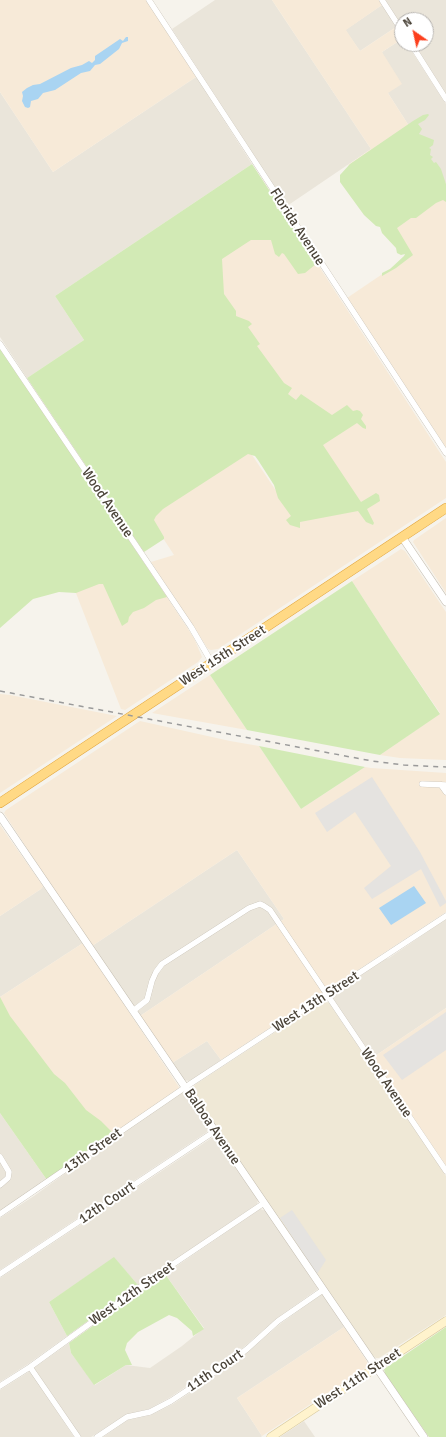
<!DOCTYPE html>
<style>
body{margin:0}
#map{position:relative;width:446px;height:1437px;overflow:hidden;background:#f6f3ec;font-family:Signika,sans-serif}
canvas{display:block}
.north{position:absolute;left:394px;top:12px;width:40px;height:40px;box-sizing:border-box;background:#fff;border:1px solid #b7b4b0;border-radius:50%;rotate:326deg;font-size:11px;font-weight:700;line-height:16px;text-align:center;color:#4b4439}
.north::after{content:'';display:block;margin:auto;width:14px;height:18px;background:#fc3f1d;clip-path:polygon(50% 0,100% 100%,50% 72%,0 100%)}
</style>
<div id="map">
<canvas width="446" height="1437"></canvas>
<div class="north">N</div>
</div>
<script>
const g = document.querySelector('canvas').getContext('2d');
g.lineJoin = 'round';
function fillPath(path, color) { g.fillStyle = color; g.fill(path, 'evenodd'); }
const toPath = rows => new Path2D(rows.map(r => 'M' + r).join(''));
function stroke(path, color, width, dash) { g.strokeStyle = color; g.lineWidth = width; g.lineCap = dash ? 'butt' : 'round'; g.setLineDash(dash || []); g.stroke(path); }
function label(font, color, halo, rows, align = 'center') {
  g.font = font + ' Signika,sans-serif'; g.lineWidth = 4; g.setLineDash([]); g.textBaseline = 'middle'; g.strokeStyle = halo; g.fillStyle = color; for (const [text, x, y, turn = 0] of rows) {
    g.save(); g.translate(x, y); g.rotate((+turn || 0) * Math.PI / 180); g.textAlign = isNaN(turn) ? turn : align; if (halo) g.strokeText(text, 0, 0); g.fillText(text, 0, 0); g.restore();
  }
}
const residential = toPath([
 [215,0,272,0,371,149,287,206,172,29],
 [385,0,446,0,446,94,414,44,426,44,426,20,402,20,402,26],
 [382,5,396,27,360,51,345,30],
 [402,39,402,44,407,44,446,104,446,184,388,93,382,52],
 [196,77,252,164,55,296,84,340,27,378,0,337,0,92,53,172],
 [237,850,284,919,140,1016,92,946],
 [43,886,83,943,0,997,0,916,41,889],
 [446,919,446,1008,372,1058,332,999,332,996,335,992,385,959,389,958],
 [207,1041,221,1060,190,1081,184,1080,172,1063],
 [181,1093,186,1094,207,1126,208,1129,207,1132,0,1270,0,1218,34,1196,110,1141],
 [0,1113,47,1180,0,1212],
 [213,1137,215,1138,258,1200,257,1204,138,1285,114,1258,49,1302,67,1336,28,1364,0,1382,0,1278],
 [260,1209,266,1211,318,1289,277,1318,245,1346,228,1359,169,1398,149,1409,125,1415,91,1437,81,1437,34,1368,69,1343,71,1353,95,1385,126,1365,150,1368,182,1346,204,1328,165,1274],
 [322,1294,344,1327,237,1398,262,1436,261,1437,103,1437,128,1420,151,1415,173,1404,232,1365,249,1351,280,1324],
 [30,1371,74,1437,0,1437,0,1390],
 [304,1421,315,1437,280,1437]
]);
const commercial = toPath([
 [0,0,146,0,196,77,53,172,0,92],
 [272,0,379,0,382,5,346,30,360,51,396,27,402,36,402,39,382,52,402,84,388,93,446,184,446,448,347,298,409,256,348,165,371,149],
 [283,211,446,462,446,498,218,649,211,650,208,649,151,562,174,555,148,515,248,449,295,519,199,267],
 [446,518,446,593,413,542,414,540],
 [401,549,405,551,446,612,446,760,400,758,380,755,440,713,390,640,352,581],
 [145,564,194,638,202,657,198,662,125,710,121,709,74,588],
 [210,675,247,730,152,713],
 [0,694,10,695,117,716,0,793],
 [140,721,230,741,259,746,301,809,365,767,371,768,446,773,446,912,221,1060,207,1041,172,1063,140,1016,284,919,237,850,92,946,50,884,4,813,6,810],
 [0,825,43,886,41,889,0,916],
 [83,943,179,1087,178,1089,47,1180,0,1112,0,997],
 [446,1008,446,1167,372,1058],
 [344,1327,366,1360,368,1364,367,1367,262,1436,237,1398]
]);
const education = toPath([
 [324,1001,329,1003,446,1176,446,1315,379,1358,376,1358,371,1354,193,1094,193,1087,196,1084,321,1002]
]);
const green = toPath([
 [428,114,429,115,425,120,418,124,422,129,419,134,434,140,433,145,429,148,431,149,430,155,433,157,431,159,434,163,436,162,441,169,446,184,446,202,443,200,436,203,416,218,411,218,397,228,413,255,396,268,382,276,382,273,390,269,404,256,405,254,401,255,397,253,396,248,382,233,380,227,376,226,364,215,340,182,340,175,350,164,413,121,423,115],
 [252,164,277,202,276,206,277,209,281,209,316,264,305,273,298,274,284,254,282,253,279,257,275,254,271,240,251,240,222,259,224,294,236,311,236,316,249,321,252,324,248,327,260,344,257,346,284,383,292,388,288,394,296,400,301,394,332,415,347,405,353,411,357,410,360,411,363,415,361,419,366,426,366,429,363,428,357,423,323,445,361,502,376,493,379,495,380,501,367,509,374,523,373,525,366,522,358,511,300,522,300,528,290,525,286,520,291,516,278,498,274,485,258,460,255,456,248,454,163,509,156,516,154,520,164,537,164,539,144,552,27,378,84,340,55,296],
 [0,348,167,597,156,600,144,608,133,612,129,617,128,622,122,626,103,584,99,584,76,593,59,592,33,599,0,628],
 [352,581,390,640,440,714,380,755,247,730,210,675],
 [259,746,365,767,301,809],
 [0,997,10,1016,54,1074,65,1083,86,1110,101,1121,112,1132,47,1180,0,1113],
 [114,1257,138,1285,67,1336,49,1302],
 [165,1274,204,1329,193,1336,192,1331,177,1318,169,1315,138,1332,127,1343,125,1350,132,1365,126,1365,94,1385,71,1353,69,1343],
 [446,1327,446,1437,429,1437,385,1374,384,1369]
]);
const parking = toPath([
 [372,777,420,852,446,901,446,903,440,907,421,869,372,899,364,888,391,866,355,812,327,832,315,813],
 [446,1012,446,1050,402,1080,383,1055],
 [292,1210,326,1260,317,1274,280,1218]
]);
const water = toPath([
 [126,37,128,37,128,41,122,43,119,49,100,64,95,65,90,71,81,73,55,90,43,93,38,99,31,101,30,107,28,108,25,107,22,101,23,96,22,92,27,88,33,85,40,84,71,68,82,65,89,61,92,63,95,60,95,56,120,39,123,41],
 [414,886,426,903,391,925,379,908]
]);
const minor = toPath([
 [149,0,446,453],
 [382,0,402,31],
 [411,44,446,99],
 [0,344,191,627,212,663],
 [422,784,446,785],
 [441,785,446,792],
 [133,1011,147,1000,152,981,156,972,162,964,249,908,260,904,264,906,270,910,446,1171],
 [0,1157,9,1172,8,1178,0,1185],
 [0,1214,190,1084,446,916],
 [0,1274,215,1131],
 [30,1367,78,1437],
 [0,1386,30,1367,157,1275,264,1203],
 [97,1437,127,1417,150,1412,171,1401,230,1362,247,1349,278,1321,323,1290]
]);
const tertiary = toPath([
 [402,537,446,602],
 [0,816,424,1437]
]);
const secondary = toPath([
 [271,1437,446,1321]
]);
const trunk = toPath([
 [0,803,446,508]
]);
const rail = toPath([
 [0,691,372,761,404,765,446,767]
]);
const streetNames = [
 ["Florida Avenue",297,227,57],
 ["Wood Avenue",107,503,56],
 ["West 15th Street",223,656,-33],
 ["West 13th Street",316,1002,-33],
 ["Wood Avenue",386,1083,56],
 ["Balboa Avenue",212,1127,56],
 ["13th Street",93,1151,-35],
 ["12th Court",107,1203,-34],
 ["West 12th Street",132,1294,-35],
 ["11th Court",215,1371,-34],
 ["West 11th Street",358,1379,-33]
];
fillPath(residential, '#eae5da');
fillPath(commercial, '#f7ead8');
fillPath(education, '#efe8d6');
fillPath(green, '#d2eab5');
fillPath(parking, '#e5e3e0');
fillPath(water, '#a9d4f2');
stroke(minor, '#c2bbae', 6);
stroke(tertiary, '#c2bbae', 8);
stroke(secondary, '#d6c79b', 9);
stroke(trunk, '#e0a43c', 10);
stroke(minor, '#fff', 5.5);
stroke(tertiary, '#fff', 7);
stroke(secondary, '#fff3cd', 8);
stroke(trunk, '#ffd985', 9);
stroke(rail, '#9a9a9a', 1.5, [5, 5]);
label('14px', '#4b4439', '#fff', streetNames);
</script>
